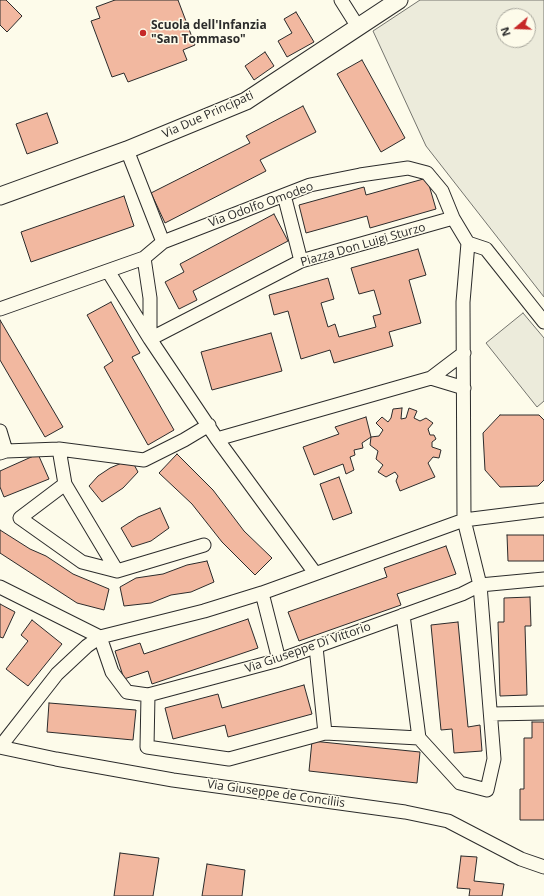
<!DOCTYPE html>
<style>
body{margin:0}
#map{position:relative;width:544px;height:896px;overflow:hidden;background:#fdfbea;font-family:"Open Sans",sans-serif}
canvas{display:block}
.north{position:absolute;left:496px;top:8px;width:40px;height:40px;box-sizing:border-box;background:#fdfbea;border:1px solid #a9a89e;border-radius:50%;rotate:251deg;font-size:11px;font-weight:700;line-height:16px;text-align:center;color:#2b2b2b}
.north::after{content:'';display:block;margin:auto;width:14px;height:18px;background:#c62828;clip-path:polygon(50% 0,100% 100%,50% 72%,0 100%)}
</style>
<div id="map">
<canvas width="544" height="896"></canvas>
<div class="north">N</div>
</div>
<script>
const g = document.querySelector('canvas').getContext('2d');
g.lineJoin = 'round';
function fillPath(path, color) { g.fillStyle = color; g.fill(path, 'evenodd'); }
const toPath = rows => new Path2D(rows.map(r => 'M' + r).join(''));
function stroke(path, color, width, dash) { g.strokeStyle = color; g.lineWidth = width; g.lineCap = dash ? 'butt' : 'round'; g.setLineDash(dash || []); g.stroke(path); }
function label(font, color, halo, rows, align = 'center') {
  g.font = font + ' "Open Sans",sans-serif'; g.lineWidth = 3; g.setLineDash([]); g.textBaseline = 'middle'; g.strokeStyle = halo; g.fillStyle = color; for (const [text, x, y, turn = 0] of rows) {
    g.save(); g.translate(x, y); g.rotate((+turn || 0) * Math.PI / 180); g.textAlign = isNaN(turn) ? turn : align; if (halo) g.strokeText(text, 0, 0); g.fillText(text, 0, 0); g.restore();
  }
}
const green = toPath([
 [420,0,544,0,544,297,426,146,373,31,420,0],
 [504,16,528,16,528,40,504,40,504,16],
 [523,313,544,338,544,401,537,407,486,343,523,313]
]);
const building = toPath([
 [0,0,6,0,22,16,7,32,0,25,0,0],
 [115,0,178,0,195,45,183,50,187,60,128,82,124,73,112,77,91,21,100,18,96,7,115,0],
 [296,12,314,42,287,57,278,41,292,33,284,19,296,12],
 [265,52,274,66,254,80,245,66,265,52],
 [362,60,405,138,381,152,337,74,362,60],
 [303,106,316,132,260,160,266,171,165,223,151,193,250,143,246,136,303,106],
 [47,113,58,143,27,154,16,124,47,113],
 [427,178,436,209,370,228,367,216,306,233,299,205,364,187,366,195,427,178],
 [124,196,134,226,31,262,21,232,124,196],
 [274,214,288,241,193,291,197,300,179,309,165,282,184,272,180,264,274,214],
 [418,249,426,275,409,280,421,323,389,332,393,346,334,363,330,350,301,359,288,311,274,315,269,295,328,278,334,299,321,303,328,327,335,324,339,337,376,327,373,316,381,314,374,290,359,294,351,268,418,249],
 [111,302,140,353,132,357,174,430,148,445,104,367,113,361,87,315,111,302],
 [0,320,63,427,45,437,0,360,0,320],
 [271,333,282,371,212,390,201,352,271,333],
 [402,408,401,419,406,418,409,408,417,411,414,418,420,421,426,418,433,423,428,429,430,435,434,435,436,439,432,442,432,447,441,450,439,458,433,457,428,463,435,477,400,491,396,481,398,476,395,472,386,477,378,472,383,465,376,459,378,451,370,445,371,437,379,436,383,430,376,423,382,417,388,422,391,418,393,409,402,408],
 [500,415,539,415,544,420,544,480,538,486,500,487,485,470,483,433,500,415],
 [366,417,371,437,362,443,363,448,354,450,355,455,350,457,354,470,346,474,343,464,314,475,303,447,339,434,335,427,366,417],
 [38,454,49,479,4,497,0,487,0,471,38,454],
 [177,454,213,490,244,531,272,558,255,575,222,542,192,504,159,473,177,454],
 [131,459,138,472,123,488,102,502,89,486,98,476,110,468,131,459],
 [339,477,352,513,333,520,320,484,339,477],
 [160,508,169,528,151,541,132,547,121,528,138,517,160,508],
 [0,530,30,549,46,556,73,574,109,589,104,610,77,603,0,553,0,530],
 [507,535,544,535,544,561,508,561,507,535],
 [446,546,456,574,397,594,401,605,299,641,288,612,387,577,384,568,446,546],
 [207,561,214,582,191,592,171,595,151,603,124,606,120,587,136,578,163,574,187,565,207,561],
 [530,597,531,626,525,626,527,695,500,696,498,622,504,622,504,598,530,597],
 [0,604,15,612,3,638,0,637,0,604],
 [248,619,258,648,152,684,148,671,124,679,115,651,140,643,144,654,248,619],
 [32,620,62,644,28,686,6,669,28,641,21,635,32,620],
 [458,622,468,727,480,725,482,751,454,753,452,729,441,730,431,625,458,622],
 [304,685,312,714,228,737,225,725,173,739,165,708,218,694,222,708,304,685],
 [49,703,136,710,133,740,47,732,49,703],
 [532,722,544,722,544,820,520,820,520,789,524,789,524,738,532,738,532,722],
 [312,741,420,752,417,783,309,771,312,741],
 [120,853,159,858,153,896,114,896,120,853],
 [461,856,477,857,474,881,504,884,502,896,469,896,470,889,457,888,461,856],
 [207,864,245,870,242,896,202,896,207,864]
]);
const minor = toPath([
 [341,0,358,27],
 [127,150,163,242],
 [284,195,301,261],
 [468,243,486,249,544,322],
 [144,258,150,298,150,339],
 [108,271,150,339,217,439,315,573],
 [0,309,144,258,163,242,310,185,360,175,408,168,427,173,442,191,453,218,468,243,463,302,464,520,544,510],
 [150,339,301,261,453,218],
 [431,378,464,353],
 [0,431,6,451],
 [217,439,431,378,464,388],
 [59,449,65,484,20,518,82,562,117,571,65,484],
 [0,453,6,451,59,449,144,460,184,440,209,425],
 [464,520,480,585,462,594,279,660,148,695,127,692,112,672,100,637,204,611,262,593,464,520],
 [117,571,204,545],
 [0,587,100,637,87,646,57,674,0,747],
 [262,593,279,660],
 [403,615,419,738],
 [316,647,325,733],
 [148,695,147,747,229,759,325,733,419,738,460,783,487,790,494,759,480,585,544,579],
 [491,714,544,713],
 [0,747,56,759,173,780,405,812,448,821,521,859,544,867]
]);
const tertiary = toPath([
 [0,196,127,150,246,101,399,0]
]);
const markers = [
 [143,33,4,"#c62828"]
];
const poiNames = [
 ["Scuola dell'Infanzia",151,26],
 ["\"San Tommaso\"",151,40]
];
const streetNames = [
 ["Via Due Principati",208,115,-24],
 ["Via Odolfo Omodeo",261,205,-20],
 ["Piazza Don Luigi Sturzo",363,245,-16],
 ["Via Giuseppe Di Vittorio",308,648,-19],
 ["Via Giuseppe de Conciliis",276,794,8]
];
fillPath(green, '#ecebdb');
stroke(green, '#74746e', 1);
fillPath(building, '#f2b8a0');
stroke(building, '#2b2b2b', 1);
stroke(minor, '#2b2b2b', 15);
stroke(tertiary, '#2b2b2b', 19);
stroke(minor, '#fdfbea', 13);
stroke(tertiary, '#fdfbea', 17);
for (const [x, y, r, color] of markers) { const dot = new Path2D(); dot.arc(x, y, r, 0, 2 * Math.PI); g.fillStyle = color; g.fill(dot); stroke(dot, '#fdfbea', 1.5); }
label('bold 12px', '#2b2b2b', '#fdfbea', poiNames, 'left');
label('12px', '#2b2b2b', '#fdfbea', streetNames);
</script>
